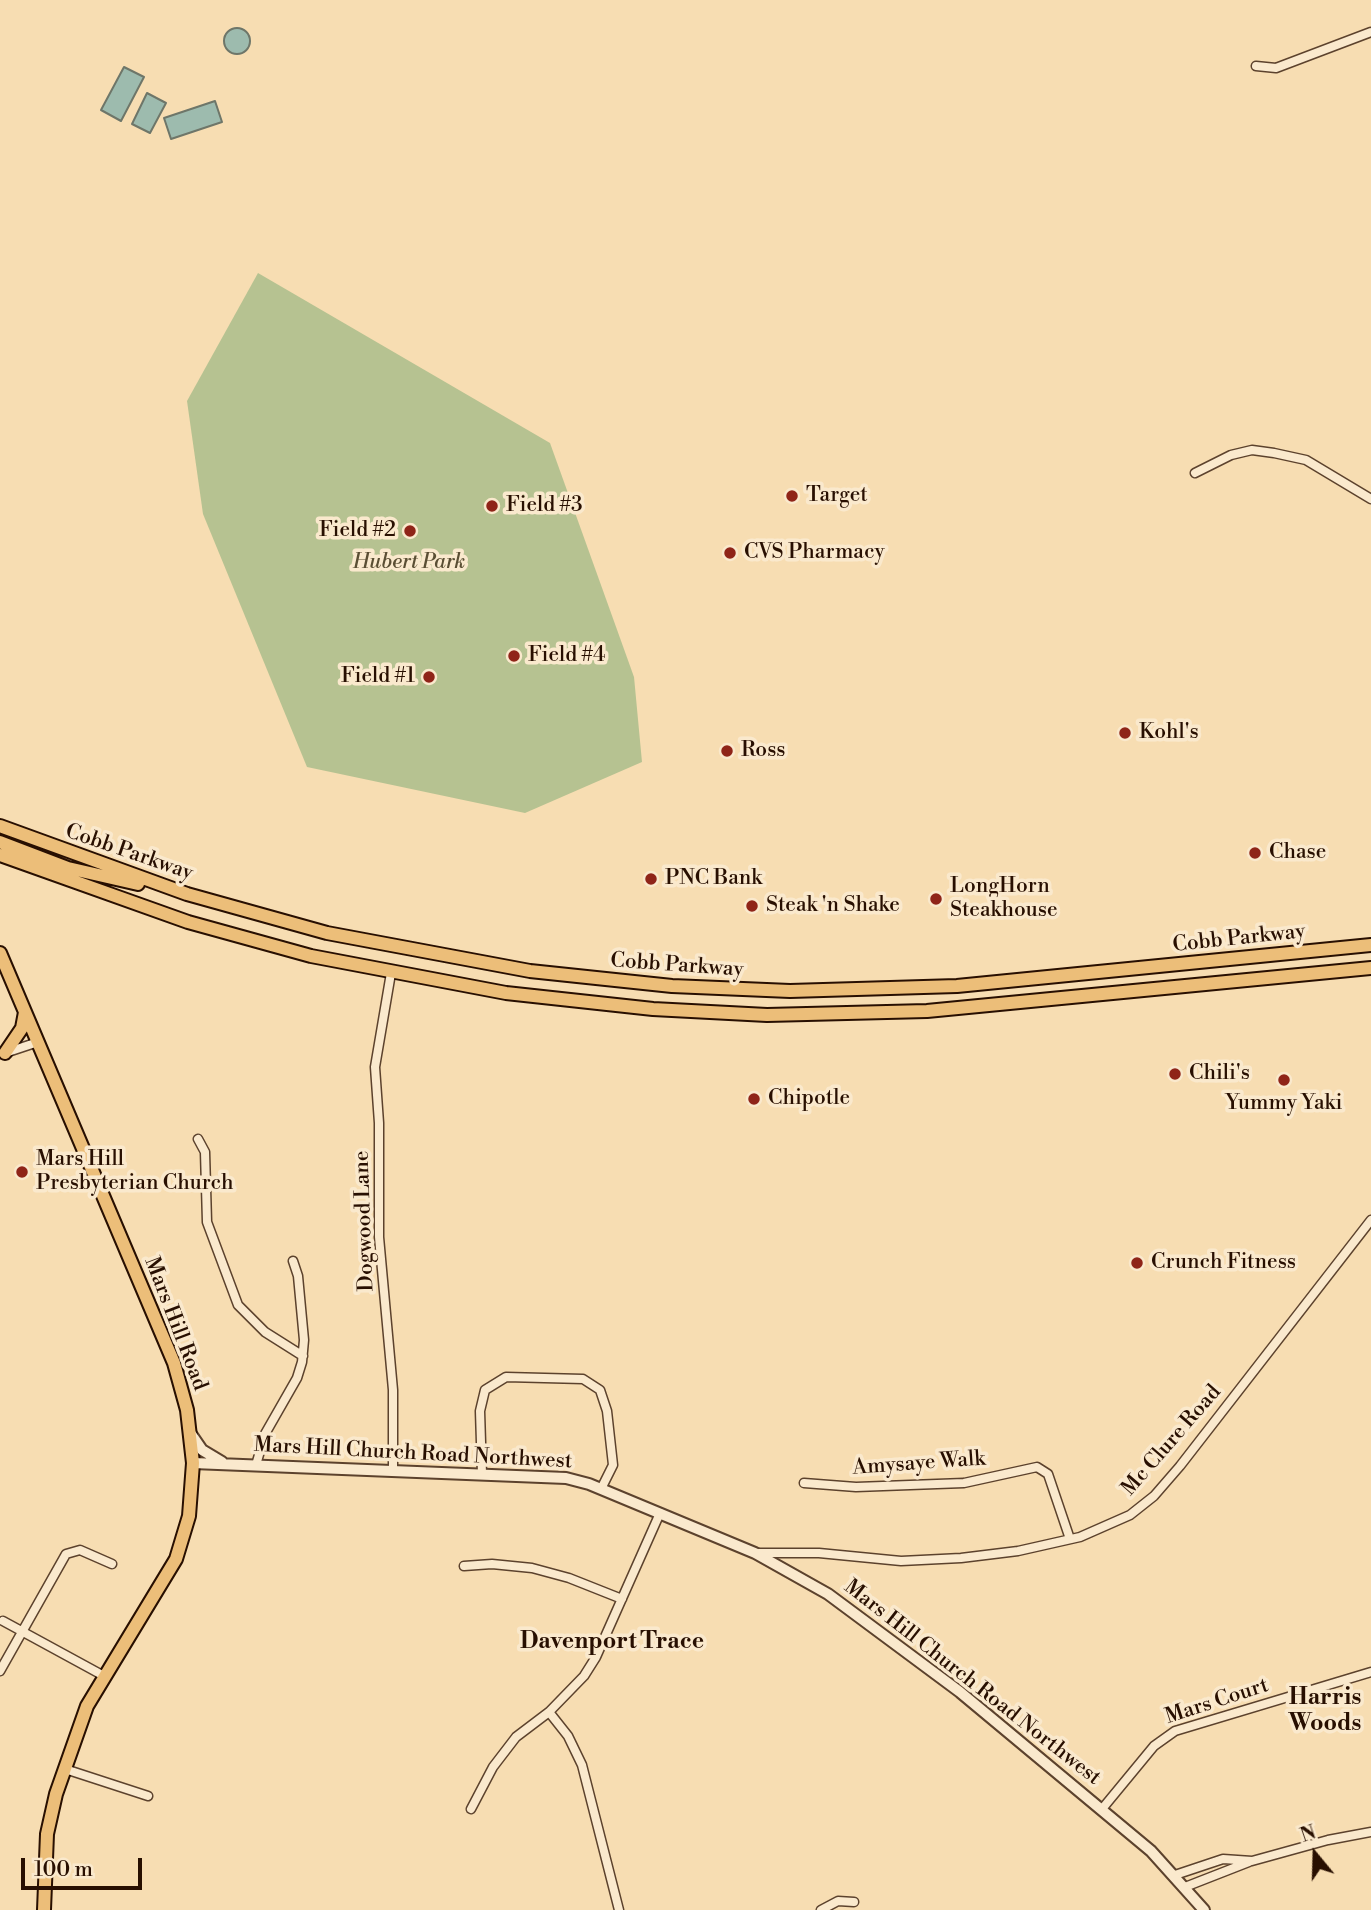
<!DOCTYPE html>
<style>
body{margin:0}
#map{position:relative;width:1371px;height:1910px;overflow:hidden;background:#f7ddb2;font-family:"Libre Bodoni",serif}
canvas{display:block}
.north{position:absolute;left:1280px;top:1819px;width:70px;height:70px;-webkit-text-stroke:5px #fae9cd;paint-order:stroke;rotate:341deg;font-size:19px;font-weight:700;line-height:28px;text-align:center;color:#280f01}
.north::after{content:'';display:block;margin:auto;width:24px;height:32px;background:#280f01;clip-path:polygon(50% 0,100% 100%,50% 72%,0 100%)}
.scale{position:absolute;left:21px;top:1858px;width:121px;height:32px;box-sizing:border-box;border:4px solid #280f01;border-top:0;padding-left:9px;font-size:21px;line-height:24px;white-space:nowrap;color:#280f01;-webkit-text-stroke:5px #fae9cd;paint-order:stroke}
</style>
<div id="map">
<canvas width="1371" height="1910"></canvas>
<div class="north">N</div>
<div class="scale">100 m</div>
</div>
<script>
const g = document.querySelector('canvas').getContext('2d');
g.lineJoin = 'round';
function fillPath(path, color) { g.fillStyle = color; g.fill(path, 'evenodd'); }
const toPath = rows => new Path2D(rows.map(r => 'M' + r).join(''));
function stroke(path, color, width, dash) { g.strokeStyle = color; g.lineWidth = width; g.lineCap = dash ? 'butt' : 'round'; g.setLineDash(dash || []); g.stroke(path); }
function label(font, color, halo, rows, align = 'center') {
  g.font = font + ' "Libre Bodoni",serif'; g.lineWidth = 7; g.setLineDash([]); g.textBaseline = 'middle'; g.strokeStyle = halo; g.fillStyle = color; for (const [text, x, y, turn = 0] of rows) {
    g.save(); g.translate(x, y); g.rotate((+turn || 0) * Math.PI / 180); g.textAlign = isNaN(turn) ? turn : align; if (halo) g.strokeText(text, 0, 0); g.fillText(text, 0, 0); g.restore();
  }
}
const green = toPath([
 [258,273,550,443,634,677,642,762,525,813,307,767,203,514,187,401]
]);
const water = toPath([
 '224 41a13 13 0 1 1 26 0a13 13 0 1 1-26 0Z',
 [124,67,144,77,121,121,101,110,124,67],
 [147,93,166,103,150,133,132,124,147,93],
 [215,101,222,122,171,139,164,118,215,101]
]);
const minor = toPath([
 [1256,66,1276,68,1371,32],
 [1195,473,1231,455,1252,450,1274,453,1306,460,1371,499],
 [391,973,375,1067,379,1123,379,1237,393,1390,393,1469],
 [8,1052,38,1042],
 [198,1139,205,1152,207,1222,238,1305,265,1332,303,1356],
 [256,1465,265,1434,297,1378,302,1362,304,1340,298,1276,293,1261],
 [482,1474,480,1411,485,1390,506,1377,583,1379,600,1390,607,1411,613,1465,601,1489],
 [804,1483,856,1487,964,1483,1037,1467,1048,1474,1070,1539],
 [759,1553,819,1553,901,1561,961,1558,1018,1551,1080,1537,1130,1515,1154,1496,1180,1466,1371,1220],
 [464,1566,492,1564,532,1568,569,1578,622,1599],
 [3,1621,104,1676],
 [0,1671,66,1554,80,1550,112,1564],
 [549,1712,568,1736,582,1765,619,1910],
 [65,1769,148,1796],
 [471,1809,493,1767,516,1737,549,1712,584,1676,596,1657,660,1513],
 [1102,1809,1154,1746,1175,1731,1371,1672],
 [1175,1875,1223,1859,1252,1861,1328,1840,1371,1832],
 [1185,1887,1249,1862],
 [821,1910,838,1901,854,1902]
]);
const tertiary = toPath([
 [191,1434,202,1450,222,1462],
 [193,1463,566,1478,589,1484,755,1553,828,1594,960,1692,1151,1851,1204,1910]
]);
const primary = toPath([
 [0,826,187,894,327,933,530,971,672,986,790,991,957,986,1371,945],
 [0,842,68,868,138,884],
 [0,855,188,922,311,956,506,993,653,1009,767,1015,927,1011,1371,968],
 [0,953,174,1363,187,1410,193,1463,189,1516,176,1559,87,1706,56,1794,47,1834,44,1910],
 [5,1053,22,1028,25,1012]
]);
const markers = [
 [792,496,7,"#8f2418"],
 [492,506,7,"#8f2418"],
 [410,531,7,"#8f2418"],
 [730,553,7,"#8f2418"],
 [514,656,7,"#8f2418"],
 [429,677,7,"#8f2418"],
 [1125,733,7,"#8f2418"],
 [727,751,7,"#8f2418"],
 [1255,853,7,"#8f2418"],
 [651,879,7,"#8f2418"],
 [936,899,7,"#8f2418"],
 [752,906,7,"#8f2418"],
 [1175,1074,7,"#8f2418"],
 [1284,1080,7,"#8f2418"],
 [754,1099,7,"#8f2418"],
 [22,1172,7,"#8f2418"],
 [1137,1263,7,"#8f2418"]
];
const poiNames = [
 ["Target",806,496],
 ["Field #3",506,506],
 ["Field #2",396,531,"right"],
 ["CVS Pharmacy",744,553],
 ["Field #4",528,656],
 ["Field #1",415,677,"right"],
 ["Kohl's",1139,733],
 ["Ross",741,751],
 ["Chase",1269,853],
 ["PNC Bank",665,879],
 ["LongHorn",950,887],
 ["Steakhouse",950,911],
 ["Steak 'n Shake",766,906],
 ["Chili's",1189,1074],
 ["Chipotle",768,1099],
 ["Yummy Yaki",1284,1104,"center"],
 ["Mars Hill",36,1160],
 ["Presbyterian Church",36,1184],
 ["Crunch Fitness",1151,1263]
];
const parkNames = [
 ["Hubert Park",409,563]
];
const streetNames = [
 ["Cobb Parkway",129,853,19],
 ["Cobb Parkway",1239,939,-6],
 ["Cobb Parkway",677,966,4],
 ["Dogwood Lane",365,1221,-92],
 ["Mars Hill Road",175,1324,69],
 ["Mc Clure Road",1172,1441,-49],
 ["Mars Hill Church Road Northwest",413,1454,3],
 ["Amysaye Walk",919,1464,-4],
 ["Mars Hill Church Road Northwest",972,1683,38],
 ["Mars Court",1217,1702,-18]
];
const neighbourhoodNames = [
 ["Davenport Trace",612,1642],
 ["Harris",1325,1698],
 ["Woods",1325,1724]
];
fillPath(green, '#b6c291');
fillPath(water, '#9dbbae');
stroke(water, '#6e7669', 2);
stroke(minor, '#5c422d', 11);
stroke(tertiary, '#5c422d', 14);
stroke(primary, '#280f01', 16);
stroke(minor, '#fae9cd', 8);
stroke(tertiary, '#fae9cd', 10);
stroke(primary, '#ecbe79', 12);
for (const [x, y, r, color] of markers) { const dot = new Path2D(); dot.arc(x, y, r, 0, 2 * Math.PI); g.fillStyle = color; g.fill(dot); stroke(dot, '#fae9cd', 2.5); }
label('21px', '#280f01', '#fae9cd', poiNames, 'left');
label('italic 21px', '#5a4e33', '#fae9cd', parkNames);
label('21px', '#280f01', '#fae9cd', streetNames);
label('bold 23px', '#280f01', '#fae9cd', neighbourhoodNames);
</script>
